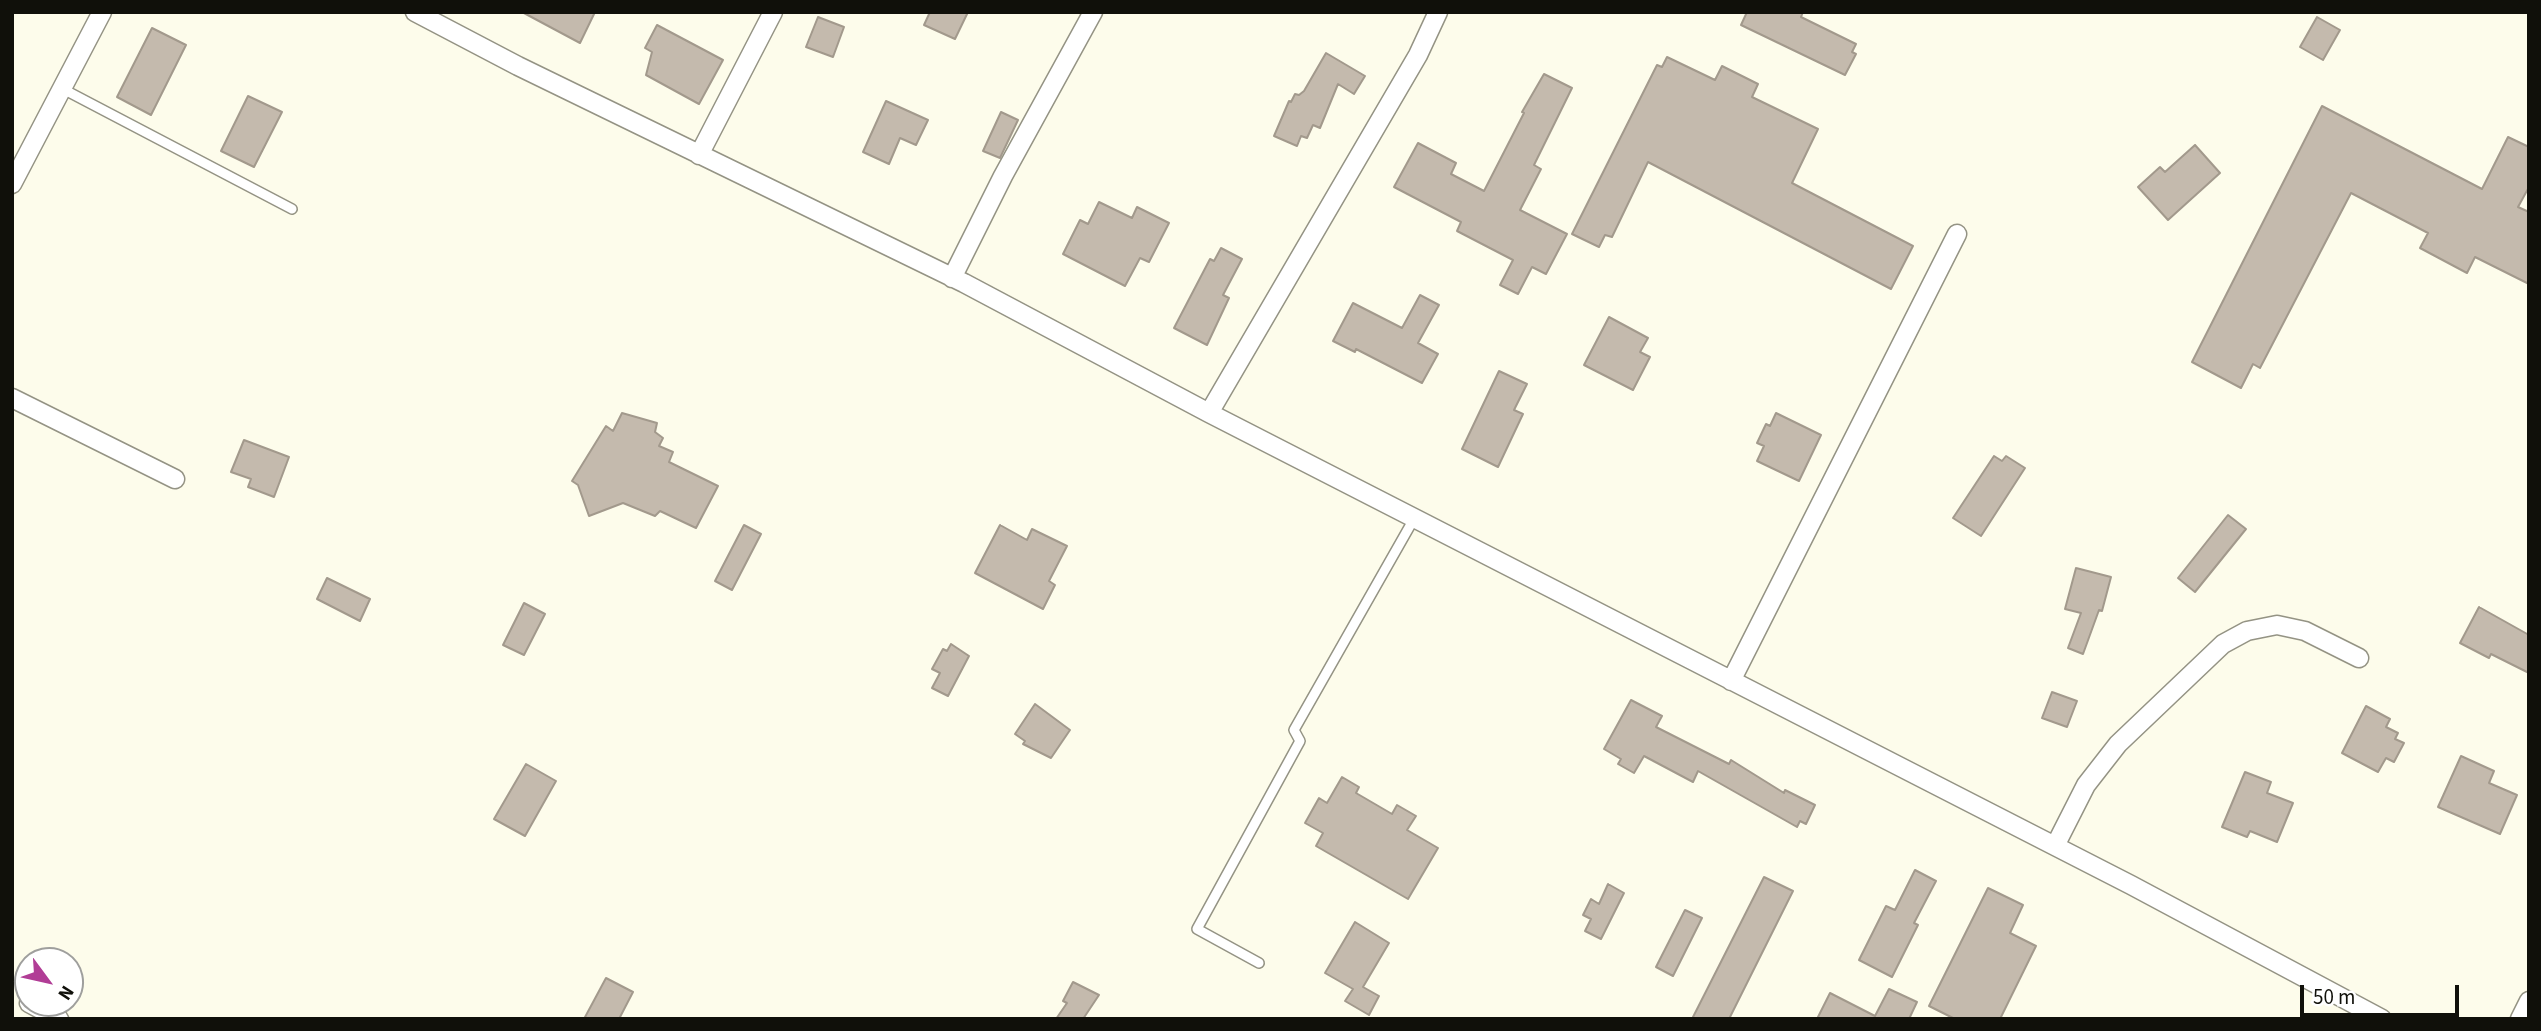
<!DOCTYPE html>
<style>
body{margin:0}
#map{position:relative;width:2541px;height:1031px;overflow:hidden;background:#fdfceb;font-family:"Source Sans 3",sans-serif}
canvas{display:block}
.frame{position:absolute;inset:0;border:14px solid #10100a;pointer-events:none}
.north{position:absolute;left:14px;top:947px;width:70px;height:70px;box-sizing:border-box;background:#fff;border:2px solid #9f9f9d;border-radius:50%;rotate:123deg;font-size:19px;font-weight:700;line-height:28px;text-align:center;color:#10100a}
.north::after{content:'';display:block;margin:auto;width:24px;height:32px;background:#b13d96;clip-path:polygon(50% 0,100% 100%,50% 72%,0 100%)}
.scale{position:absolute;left:2300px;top:985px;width:159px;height:32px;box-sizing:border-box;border:4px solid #10100a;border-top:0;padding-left:9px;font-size:21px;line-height:24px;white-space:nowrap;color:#10100a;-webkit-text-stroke:5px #fff;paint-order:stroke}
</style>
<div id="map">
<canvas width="2541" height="1031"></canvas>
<div class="frame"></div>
<div class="north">N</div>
<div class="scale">50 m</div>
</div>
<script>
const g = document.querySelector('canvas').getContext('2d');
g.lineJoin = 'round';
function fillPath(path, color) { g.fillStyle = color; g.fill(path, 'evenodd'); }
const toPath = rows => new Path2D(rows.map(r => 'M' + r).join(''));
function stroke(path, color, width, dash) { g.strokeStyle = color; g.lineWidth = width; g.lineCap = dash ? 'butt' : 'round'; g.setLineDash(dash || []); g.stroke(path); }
const building = toPath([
 [522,12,595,12,580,43,522,12],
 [930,12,968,12,955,39,924,25,930,12],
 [1747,12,1803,12,1801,17,1856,44,1852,52,1856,54,1845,75,1741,25,1747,12],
 [818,17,844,27,833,57,806,47,818,17],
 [2317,17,2340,30,2323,60,2300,47,2317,17],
 [657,25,723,60,699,104,646,75,652,52,645,48,657,25],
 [152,28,186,45,151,115,117,97,152,28],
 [1326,53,1365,76,1354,94,1338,84,1320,128,1313,125,1307,138,1301,136,1297,146,1274,136,1289,101,1291,102,1295,94,1299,95,1304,91,1326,53],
 [1667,57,1715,80,1722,66,1758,84,1752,97,1818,129,1792,183,1913,246,1891,289,1648,162,1612,237,1605,235,1599,247,1572,234,1657,65,1662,67,1667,57],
 [1544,74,1572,88,1534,165,1541,169,1520,210,1567,234,1546,274,1532,267,1518,294,1500,285,1513,260,1457,231,1461,222,1394,187,1418,143,1456,163,1451,174,1484,191,1524,113,1522,112,1544,74],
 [248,96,282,112,254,167,221,151,248,96],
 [886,101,928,120,916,145,900,138,889,164,863,152,886,101],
 [2322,106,2482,189,2508,137,2529,147,2529,187,2518,207,2529,212,2529,284,2475,257,2467,273,2420,248,2428,233,2351,193,2260,368,2253,364,2241,388,2192,362,2322,106],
 [1001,112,1018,120,1000,158,983,151,1001,112],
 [2195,145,2220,173,2168,220,2138,187,2160,167,2165,172,2195,145],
 [1099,202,1132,218,1137,207,1169,223,1149,262,1140,258,1125,286,1063,254,1080,220,1088,224,1099,202],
 [1221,248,1242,259,1223,295,1229,298,1207,345,1174,328,1210,259,1214,261,1221,248],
 [1420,295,1439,305,1418,343,1438,354,1422,383,1356,349,1355,352,1333,341,1353,303,1402,328,1420,295],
 [1609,317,1648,338,1640,352,1650,357,1633,390,1584,365,1609,317],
 [1499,371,1527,384,1514,410,1523,414,1498,467,1462,449,1499,371],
 [622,413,657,423,655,432,663,438,659,446,673,452,669,462,718,486,696,528,660,511,655,516,623,503,589,516,578,485,572,481,606,426,613,431,622,413],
 [1776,413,1821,435,1799,481,1757,461,1764,446,1757,443,1766,424,1770,426,1776,413],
 [244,440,289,457,274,497,248,487,251,479,231,472,244,440],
 [1994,456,2002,461,2006,456,2025,468,1981,536,1953,518,1994,456],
 [2228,515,2246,529,2195,592,2178,578,2228,515],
 [744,525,761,534,732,590,715,581,744,525],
 [1000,525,1027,540,1032,529,1067,546,1049,581,1055,585,1043,609,975,573,1000,525],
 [2076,568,2111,577,2102,611,2099,610,2083,654,2068,648,2081,613,2065,609,2076,568],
 [327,578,370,599,360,621,317,599,327,578],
 [524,603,545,614,524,655,503,645,524,603],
 [2479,607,2529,635,2529,673,2491,654,2489,658,2460,643,2479,607],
 [951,644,969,656,948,696,932,688,940,673,932,669,943,649,947,651,951,644],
 [2052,692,2077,701,2067,727,2042,718,2052,692],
 [1631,700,1662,716,1656,727,1729,764,1731,760,1784,793,1785,790,1815,805,1806,824,1800,821,1797,827,1698,771,1693,782,1644,756,1634,773,1618,764,1621,759,1604,749,1631,700],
 [1035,704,1070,730,1051,758,1023,744,1025,741,1015,734,1035,704],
 [2366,706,2390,719,2386,727,2398,733,2395,739,2404,743,2394,762,2386,758,2378,772,2342,753,2366,706],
 [2461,756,2494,771,2489,783,2517,795,2500,834,2438,807,2461,756],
 [526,764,556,781,525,836,494,819,526,764],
 [2245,772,2271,782,2267,793,2293,803,2277,842,2250,831,2247,837,2222,827,2245,772],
 [1342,777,1359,787,1356,793,1392,814,1397,805,1416,816,1407,830,1438,848,1408,899,1316,846,1323,833,1305,823,1319,798,1327,803,1342,777],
 [1915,870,1936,881,1914,923,1918,925,1892,977,1859,960,1886,906,1895,910,1915,870],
 [1764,877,1793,891,1729,1019,1692,1019,1764,877],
 [1608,884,1624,893,1601,939,1585,931,1591,919,1583,915,1591,899,1599,904,1608,884],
 [1988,888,2023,905,2010,933,2036,946,2000,1019,1955,1019,1929,1006,1988,888],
 [1685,910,1702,918,1673,976,1656,967,1685,910],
 [1355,922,1389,943,1363,987,1379,996,1369,1015,1345,1001,1353,989,1325,973,1355,922],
 [606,978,633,992,619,1019,584,1019,606,978],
 [1073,982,1099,995,1083,1019,1056,1019,1067,1003,1063,1001,1073,982],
 [1889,989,1917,1002,1909,1019,1817,1019,1830,993,1875,1016,1889,989]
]);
const service = toPath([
 [61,88,292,209],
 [1259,963,1197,929,1300,741,1294,730,1415,517]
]);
const minor = toPath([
 [415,12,518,66,964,283,1209,413,2131,885,2382,1019],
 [699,155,773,12],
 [12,184,102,12],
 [952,278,1003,176,1093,12],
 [12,398,175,479],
 [1209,413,1418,55,1438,12],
 [1731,681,1957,234],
 [2055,846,2086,785,2118,744,2223,644,2247,631,2277,625,2305,631,2359,658],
 [29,1003,59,1019],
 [2520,1019,2529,1001]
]);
fillPath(building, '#c4baad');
stroke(building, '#a2998c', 2);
stroke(service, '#949384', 12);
stroke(minor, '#949384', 21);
stroke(service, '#fff', 9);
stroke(minor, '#fff', 18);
</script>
